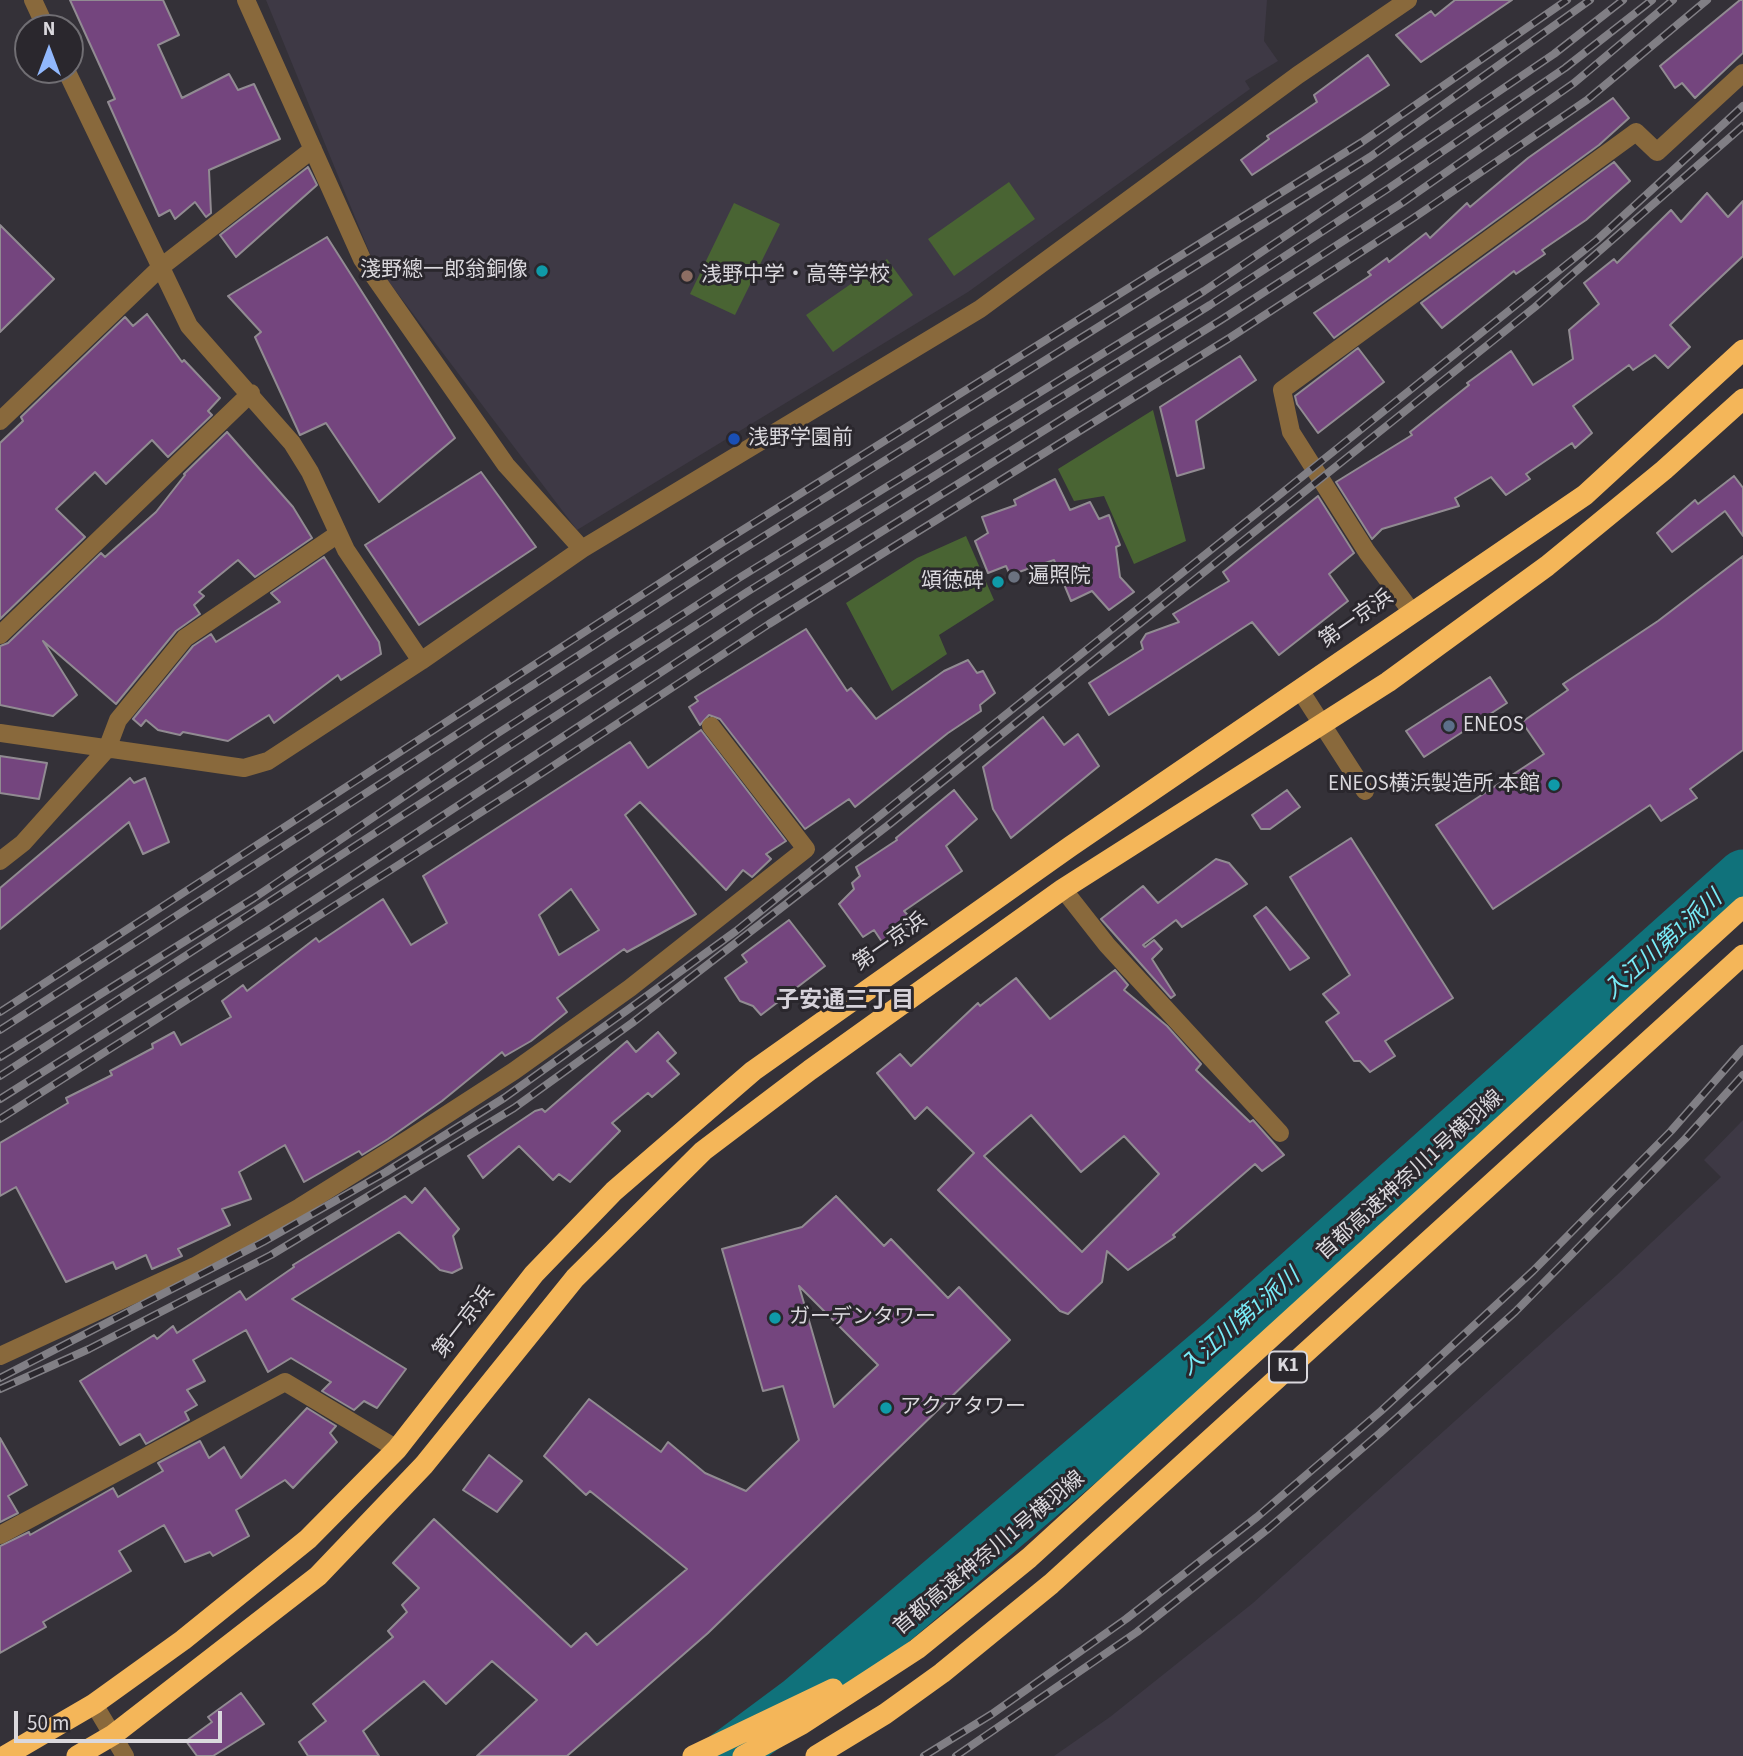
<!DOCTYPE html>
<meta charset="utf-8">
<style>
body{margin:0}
#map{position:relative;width:1743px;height:1756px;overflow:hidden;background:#343138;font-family:"Source Sans 3",sans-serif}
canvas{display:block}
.north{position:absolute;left:14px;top:14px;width:70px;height:70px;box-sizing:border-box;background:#2a272d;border:2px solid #706e73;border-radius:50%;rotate:0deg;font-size:19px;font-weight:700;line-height:28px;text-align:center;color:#dad8dd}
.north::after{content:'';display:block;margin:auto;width:24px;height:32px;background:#91b8fd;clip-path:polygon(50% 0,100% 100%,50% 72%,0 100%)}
.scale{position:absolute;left:14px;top:1711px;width:208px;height:32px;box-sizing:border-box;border:4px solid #dad8dd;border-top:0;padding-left:9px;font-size:21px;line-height:24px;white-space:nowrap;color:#dad8dd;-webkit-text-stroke:5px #2a272d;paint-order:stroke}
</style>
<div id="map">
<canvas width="1743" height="1756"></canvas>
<div class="north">N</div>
<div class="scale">50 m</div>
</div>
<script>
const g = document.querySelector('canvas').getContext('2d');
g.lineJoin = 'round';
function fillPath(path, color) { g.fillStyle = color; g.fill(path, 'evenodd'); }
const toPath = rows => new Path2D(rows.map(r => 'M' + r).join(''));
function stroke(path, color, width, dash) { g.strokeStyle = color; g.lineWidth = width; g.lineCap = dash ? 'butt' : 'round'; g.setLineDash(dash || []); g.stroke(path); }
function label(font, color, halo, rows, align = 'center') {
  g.font = font + ' "Source Sans 3","Noto Sans JP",sans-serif'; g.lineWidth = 6; g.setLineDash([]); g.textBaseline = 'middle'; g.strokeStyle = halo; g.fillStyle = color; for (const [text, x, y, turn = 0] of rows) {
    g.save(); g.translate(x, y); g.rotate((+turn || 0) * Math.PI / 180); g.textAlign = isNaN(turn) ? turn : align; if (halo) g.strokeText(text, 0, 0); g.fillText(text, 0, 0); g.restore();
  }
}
const built = toPath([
 [266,0,1267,0,1264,41,1278,61,1245,81,1250,89,968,292,577,530,373,261],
 [1743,1120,1743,1756,1054,1756,1110,1717,1253,1603,1617,1275,1721,1177,1704,1160]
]);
const green = toPath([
 [1009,182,1035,219,954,276,928,239],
 [734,203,780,224,735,315,690,294],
 [887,259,913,295,833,352,806,315],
 [1153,410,1186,541,1134,564,1104,496,1074,501,1058,469],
 [966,536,994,600,939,635,947,654,892,691,846,603,917,558]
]);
const river = toPath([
 [726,1756,800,1701,1219,1344,1743,875]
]);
const building = toPath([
 [70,0,163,0,179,35,158,45,182,98,229,74,238,90,254,84,280,139,209,170,211,213,206,217,195,202,175,219,170,210,159,216,108,102,115,99,70,0],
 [1455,0,1512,0,1421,62,1396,35,1431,11,1435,16,1455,0],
 [1740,0,1743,0,1743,53,1695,98,1682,83,1675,88,1660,66,1740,0],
 [1368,55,1389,85,1252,175,1241,160,1269,139,1267,136,1317,102,1314,95,1368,55],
 [1613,98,1629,118,1599,145,1334,338,1314,313,1371,275,1368,272,1387,258,1389,262,1426,233,1430,238,1467,203,1470,207,1528,158,1613,98],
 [1614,162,1630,181,1586,220,1542,250,1545,254,1516,274,1514,271,1442,328,1421,303,1614,162],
 [308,167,317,185,236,257,220,235,308,167],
 [1707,193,1728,217,1743,201,1743,256,1670,325,1690,347,1668,368,1655,355,1633,370,1629,365,1573,406,1592,433,1575,448,1572,443,1526,474,1530,479,1506,495,1491,477,1455,498,1459,506,1382,529,1372,539,1336,482,1412,435,1410,432,1469,385,1467,383,1511,351,1533,385,1573,359,1569,330,1599,304,1584,283,1614,259,1617,263,1671,210,1681,222,1707,193],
 [0,225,54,279,0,332,0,225],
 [327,237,455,438,379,502,326,423,300,435,255,337,261,332,228,296,327,237],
 [147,314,182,362,184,360,220,398,208,411,212,415,168,457,152,440,106,484,95,472,56,509,85,537,0,619,0,443,23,421,21,417,125,317,133,326,147,314],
 [1358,348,1384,382,1318,433,1297,404,1295,396,1358,348],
 [1240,356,1256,380,1196,421,1204,468,1177,476,1160,407,1240,356],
 [227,432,293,507,312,538,255,577,238,560,199,592,204,596,194,605,200,614,176,631,116,704,43,641,77,695,53,716,0,705,0,646,8,643,101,553,105,557,156,512,185,475,184,474,227,432],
 [481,472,536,547,419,625,365,545,481,472],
 [1734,476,1743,488,1743,536,1725,511,1672,552,1657,533,1695,500,1698,504,1734,476],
 [1055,479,1070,510,1090,502,1099,519,1109,515,1120,545,1116,547,1120,577,1134,592,1109,610,1092,591,1071,601,1054,560,1010,575,1006,566,988,573,975,541,988,533,982,517,1016,505,1014,500,1055,479],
 [1318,496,1354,553,1329,574,1348,601,1279,655,1252,622,1109,715,1089,683,1143,649,1141,642,1146,634,1179,622,1173,614,1229,581,1223,572,1318,496],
 [1743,556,1743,750,1690,789,1697,798,1661,821,1650,805,1493,909,1436,825,1544,754,1522,722,1568,690,1563,684,1658,621,1743,556],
 [324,557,379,642,381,654,341,680,338,675,274,723,269,715,228,741,183,732,180,735,158,730,146,720,141,726,133,719,193,646,211,634,216,642,280,602,271,593,324,557],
 [806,629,847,691,851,688,876,719,944,671,968,660,977,673,983,671,995,693,980,705,981,711,948,733,855,807,849,799,805,829,720,719,709,715,700,725,689,707,698,701,695,697,806,629],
 [1490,677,1507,703,1424,757,1406,731,1490,677],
 [1043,717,1064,745,1078,734,1099,766,1011,838,993,809,983,767,1043,717],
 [701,730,786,841,766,854,771,859,752,877,743,870,726,890,640,802,625,815,696,914,627,952,624,949,557,998,567,1012,531,1041,505,1056,502,1052,442,1101,388,1139,362,1155,359,1151,304,1182,285,1145,239,1172,251,1199,222,1209,230,1225,178,1249,182,1256,152,1269,146,1255,116,1269,113,1262,66,1282,16,1187,0,1196,0,1143,68,1103,66,1098,112,1075,110,1071,153,1048,152,1044,174,1032,181,1045,231,1017,222,1001,243,985,247,991,316,938,319,942,383,899,411,945,447,923,423,876,630,742,648,768,701,730],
 [571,889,599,930,559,955,539,915,571,889],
 [0,756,47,763,39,799,0,793,0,756],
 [130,778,134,783,145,778,169,842,143,854,129,822,0,929,0,888,130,778],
 [954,790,977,819,946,846,962,871,904,911,914,922,884,945,874,930,863,937,839,904,854,889,852,883,860,876,856,867,897,840,896,838,954,790],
 [1287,790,1300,807,1270,829,1261,829,1252,815,1287,790],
 [1351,838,1453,998,1385,1041,1395,1056,1370,1072,1360,1061,1354,1061,1326,1022,1339,1013,1323,994,1350,975,1290,877,1351,838],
 [1216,859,1229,863,1247,884,1182,927,1176,920,1143,945,1145,947,1154,940,1162,949,1152,959,1175,995,1171,998,1101,919,1143,886,1158,903,1216,859],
 [1266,907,1309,958,1290,970,1254,916,1266,907],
 [789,920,825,966,761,1015,753,1006,740,1001,725,978,747,962,742,955,789,920],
 [1115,970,1128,985,1124,990,1167,1026,1201,1064,1196,1070,1250,1122,1253,1120,1284,1155,1262,1171,1255,1164,1173,1235,1175,1237,1128,1270,1107,1251,1102,1282,1068,1314,1060,1311,938,1190,974,1153,927,1107,915,1119,877,1073,900,1054,911,1066,978,1003,980,1006,1016,978,1050,1019,1115,970],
 [1031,1115,1081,1172,1124,1136,1159,1174,1082,1252,984,1156,1031,1115],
 [658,1032,676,1053,667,1061,679,1074,652,1097,648,1093,612,1123,620,1131,570,1182,559,1174,553,1180,519,1146,483,1178,468,1156,535,1111,542,1109,545,1112,627,1041,636,1052,658,1032],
 [425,1188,459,1229,453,1236,462,1268,452,1273,440,1270,399,1232,292,1299,406,1369,377,1408,364,1401,354,1410,322,1391,331,1382,291,1358,268,1372,246,1330,193,1360,205,1381,187,1390,197,1405,185,1412,189,1420,146,1444,140,1434,120,1445,80,1381,154,1335,157,1339,173,1326,177,1333,240,1291,246,1300,294,1267,293,1265,405,1196,412,1203,425,1188],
 [836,1196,884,1246,891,1239,948,1298,959,1287,1010,1340,708,1633,567,1756,477,1756,537,1700,492,1661,446,1704,424,1681,363,1731,379,1756,308,1756,299,1742,326,1721,313,1704,393,1637,388,1631,407,1612,402,1605,419,1588,393,1563,434,1519,571,1647,586,1633,597,1645,687,1569,590,1491,586,1495,544,1456,589,1399,661,1452,668,1442,705,1473,746,1491,799,1440,783,1386,763,1391,722,1249,802,1227,836,1196],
 [799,1286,878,1365,834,1407,799,1286],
 [307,1408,336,1426,330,1433,337,1442,293,1488,285,1480,236,1510,249,1536,213,1556,210,1552,185,1562,164,1525,119,1551,131,1571,43,1622,46,1627,0,1653,0,1546,29,1532,30,1535,113,1488,118,1497,163,1471,158,1463,200,1441,209,1458,224,1447,241,1478,307,1408],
 [0,1438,27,1485,8,1496,18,1513,0,1522,0,1438],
 [489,1455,522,1481,497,1512,463,1490,489,1455],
 [241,1693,264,1724,213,1756,197,1756,186,1741,212,1722,208,1717,241,1693]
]);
const minor = toPath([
 [33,0,46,28],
 [246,0,362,259,506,465,582,549],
 [66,70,189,326,292,443,310,472,346,550,421,661],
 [0,421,161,267,313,149],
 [1411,611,1367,552,1291,432,1282,390,1636,132,1657,152,1743,73],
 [0,635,251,393],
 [1300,690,1365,791],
 [0,733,244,768,268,761,421,661,582,549,980,309,1298,75,1408,0],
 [0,861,23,843,107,749,118,720,185,638,338,534],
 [1063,889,1107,945,1280,1133],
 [0,1356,195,1266,300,1207,409,1139,514,1071,630,988,806,849,711,726],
 [0,1535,285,1382,397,1449],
 [94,1704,125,1756]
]);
const highway = toPath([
 [5,1756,94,1704,183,1640,308,1539,397,1449,534,1274,614,1191,753,1071,1071,846,1585,495,1743,350],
 [77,1756,113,1735,318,1576,424,1465,575,1278,703,1151,810,1070,1063,889,1388,682,1547,566,1664,470,1743,399],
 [693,1756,833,1689],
 [743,1756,802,1724,917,1649,1029,1558,1743,907],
 [816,1756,885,1714,942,1673,1051,1584,1743,955]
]);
const rail = toPath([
 [0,1012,720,544,1362,142,1567,0],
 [0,1030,729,558,1370,157,1590,0],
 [0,1057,254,898,495,735,739,578,1204,291,1554,54,1623,0],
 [0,1076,747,592,1210,305,1389,188,1565,68,1652,0],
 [0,1099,273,927,759,608,1221,320,1402,203,1574,83,1673,0],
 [0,1119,527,783,769,624,1231,337,1412,219,1587,100,1707,0],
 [0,1378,263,1242,386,1172,504,1098,626,1011,736,931,1597,240,1743,106],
 [0,1389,89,1349,271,1255,514,1108,632,1023,891,823,1535,307,1743,126],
 [924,1756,992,1714,1126,1619,1257,1517,1381,1411,1533,1271,1671,1131,1743,1049],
 [956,1756,1137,1632,1269,1528,1380,1433,1515,1312,1685,1139,1743,1075]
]);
const markers = [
 [542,271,7,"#0f9aa8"],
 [687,276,7,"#8d6e63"],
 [734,439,7,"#1a4fb4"],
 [1014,577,7,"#6b7280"],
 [998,582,7,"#0f9aa8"],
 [1449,726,7,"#5c6f8a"],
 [1554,785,7,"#0f9aa8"],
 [775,1318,7,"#0f9aa8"],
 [886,1408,7,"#0f9aa8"]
];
const shields = [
 [1288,1367,38]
];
const shieldNames = [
 ["K1",1288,1367]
];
const poiNames = [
 ["淺野總一郎翁銅像",528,271,"right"],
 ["浅野中学・高等学校",701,276],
 ["浅野学園前",748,439],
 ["遍照院",1028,577],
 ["頌徳碑",984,582,"right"],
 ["ENEOS",1463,726],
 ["ENEOS横浜製造所 本館",1540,785,"right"],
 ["ガーデンタワー",789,1318],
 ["アクアタワー",900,1408]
];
const streetNames = [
 ["第一京浜",1357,620,-35],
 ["第一京浜",891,943,-35],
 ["首都高速神奈川1号横羽線",1411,1176,-42],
 ["第一京浜",465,1323,-52],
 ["首都高速神奈川1号横羽線",990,1554,-40]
];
const waterNames = [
 ["入江川第1派川",1664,946,-42],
 ["入江川第1派川",1241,1323,-41]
];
const neighbourhoodNames = [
 ["子安通三丁目",845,1002]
];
fillPath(built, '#3e3945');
fillPath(green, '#496433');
stroke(river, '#10727b', 51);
fillPath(building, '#74457e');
stroke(building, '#918b92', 2);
stroke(minor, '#89693c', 18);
stroke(highway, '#f4b659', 21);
stroke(rail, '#817f85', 8);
stroke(rail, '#2a272d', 5, [16]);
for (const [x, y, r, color] of markers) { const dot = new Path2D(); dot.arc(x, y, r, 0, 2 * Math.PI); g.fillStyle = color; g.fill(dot); stroke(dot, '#2a272d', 2.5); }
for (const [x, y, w] of shields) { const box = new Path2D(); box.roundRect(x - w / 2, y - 15.5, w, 31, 5); g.fillStyle = '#2a272d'; g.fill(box); stroke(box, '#dad8dd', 2); }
label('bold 19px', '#dad8dd', null, shieldNames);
label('21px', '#dad8dd', '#2a272d', poiNames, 'left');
label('21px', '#dad8dd', '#2a272d', streetNames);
label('italic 23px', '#78ecf8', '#2a272d', waterNames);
label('bold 23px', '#d6d2da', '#2a272d', neighbourhoodNames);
</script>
